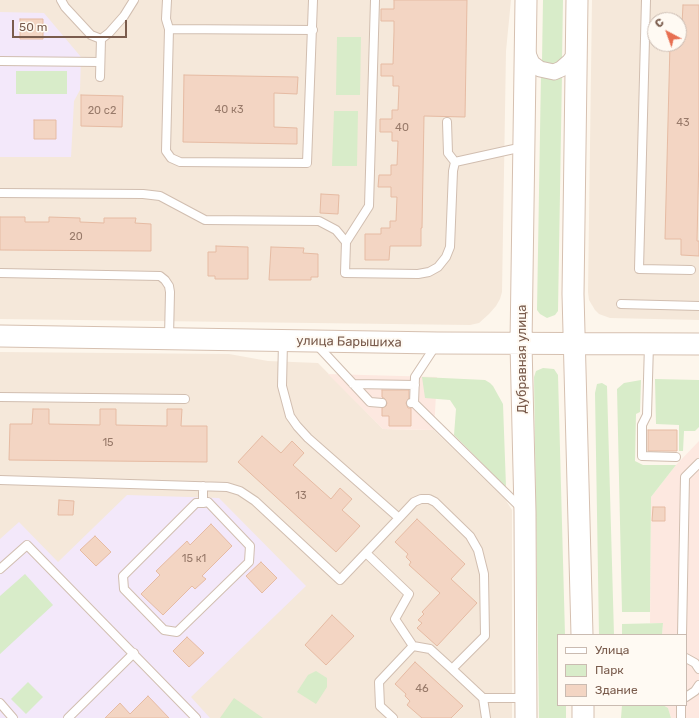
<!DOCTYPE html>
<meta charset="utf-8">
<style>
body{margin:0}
#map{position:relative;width:699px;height:718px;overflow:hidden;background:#fdf6ec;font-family:Rubik,sans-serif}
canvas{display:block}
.legend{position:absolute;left:557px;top:634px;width:130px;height:72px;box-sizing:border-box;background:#fffaf3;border:1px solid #cabbb1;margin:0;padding:5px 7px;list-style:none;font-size:12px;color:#7a5c4d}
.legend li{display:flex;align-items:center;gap:8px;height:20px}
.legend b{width:20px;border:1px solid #cabbb1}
.north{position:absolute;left:647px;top:12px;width:40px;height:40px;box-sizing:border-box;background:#fffaf3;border:1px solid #cabbb1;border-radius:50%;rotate:319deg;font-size:11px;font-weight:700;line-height:16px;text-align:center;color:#7a5c4d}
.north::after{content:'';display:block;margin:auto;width:14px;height:18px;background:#e76f51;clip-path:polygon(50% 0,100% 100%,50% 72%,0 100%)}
.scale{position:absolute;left:12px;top:20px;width:115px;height:18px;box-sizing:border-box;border:2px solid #7a5c4d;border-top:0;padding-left:5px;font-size:12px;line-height:14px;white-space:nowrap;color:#7a5c4d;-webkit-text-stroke:3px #fffaf3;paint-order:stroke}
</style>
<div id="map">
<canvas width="699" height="718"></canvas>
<ul class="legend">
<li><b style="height:5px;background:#fff"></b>Улица</li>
<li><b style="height:11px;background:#d8ecc9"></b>Парк</li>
<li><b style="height:11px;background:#f3d5c3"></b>Здание</li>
</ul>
<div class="north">С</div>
<div class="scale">50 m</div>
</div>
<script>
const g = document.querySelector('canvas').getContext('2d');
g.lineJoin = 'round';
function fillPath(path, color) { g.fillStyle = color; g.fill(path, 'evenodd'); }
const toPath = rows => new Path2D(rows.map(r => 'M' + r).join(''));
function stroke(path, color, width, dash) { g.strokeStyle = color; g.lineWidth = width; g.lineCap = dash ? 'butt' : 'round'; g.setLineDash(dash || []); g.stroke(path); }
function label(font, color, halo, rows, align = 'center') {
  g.font = font + ' Rubik,sans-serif'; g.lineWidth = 4; g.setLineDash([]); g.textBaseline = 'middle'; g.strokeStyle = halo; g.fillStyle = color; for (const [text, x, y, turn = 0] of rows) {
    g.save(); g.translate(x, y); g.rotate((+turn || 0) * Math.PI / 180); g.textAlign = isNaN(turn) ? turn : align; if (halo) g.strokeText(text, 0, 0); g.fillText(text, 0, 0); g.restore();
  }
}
const residential = toPath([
 [0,0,511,0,506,51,502,292,500,299,496,306,489,314,479,323,470,325,0,319],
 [592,0,699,0,699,320,610,318,599,314,595,310,589,300,588,292],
 [655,20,679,20,679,44,655,44],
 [0,352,229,354,268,361,318,363,383,429,434,430,505,499,512,510,512,718,0,718]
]);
const commercial = toPath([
 [328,374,437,377,434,430,383,429],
 [699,441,699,718,671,718,668,708,663,705,686,705,686,635,662,635,663,623,650,623,651,497,676,465]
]);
const education = toPath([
 [0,12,44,13,81,57,80,90,74,101,71,157,0,157],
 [127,495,219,498,306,586,191,697,210,718,0,718,0,539,19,522,58,562]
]);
const green = toPath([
 [543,0,563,0,562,61,558,65,545,65,542,61],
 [337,37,361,37,360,95,336,95],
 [16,71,67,71,67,94,16,94],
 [541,73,562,74,558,311,555,315,547,318,540,314,537,310],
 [334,111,358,111,357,166,332,166],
 [543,368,554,369,558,375,565,635,558,635,558,705,566,705,566,718,539,718,534,377,536,371],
 [422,377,485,380,490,383,493,386,503,404,506,487,454,435,456,409,450,400,425,398],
 [655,379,699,380,699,427,695,431,684,431,683,451,679,451,679,425,656,424],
 [641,380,640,412,636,414,635,461,643,465,676,465,651,497,650,612,622,612,617,389,624,383],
 [602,383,607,386,614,635,599,635,595,393,597,384],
 [25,574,53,605,0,654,0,596],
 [663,623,662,635,622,635,622,624],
 [316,671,327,678,327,687,316,704,297,692,308,675],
 [28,682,43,697,26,714,11,699],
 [234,698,263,718,220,718],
 [622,705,663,705,668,708,671,718,621,718]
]);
const building = toPath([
 [394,0,467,0,465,117,424,116,422,228,421,228,421,246,390,246,389,260,365,260,365,234,381,234,381,228,390,228,390,221,396,221,397,197,391,197,391,187,378,187,379,175,391,175,391,165,397,165,398,141,392,141,392,132,380,132,380,119,392,119,392,110,398,110,399,86,393,86,393,76,381,76,381,64,393,64,394,32,394,21,381,21,381,9,394,9,394,0],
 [683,5,699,5,699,153,697,241,699,241,699,256,681,255,681,239,665,239,670,44,679,44,679,24,682,24,683,5],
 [20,19,43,19,43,39,20,39,20,19],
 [184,75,298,77,297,94,274,93,274,127,297,128,297,144,183,142,184,75],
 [81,95,123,96,122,127,81,126,81,95],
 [34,120,56,120,56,139,34,139,34,120],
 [321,194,339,195,338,214,320,213,321,194],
 [0,217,25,217,25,222,49,222,49,217,80,218,80,222,104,223,104,218,136,218,135,223,151,224,151,251,0,250,0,217],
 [216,246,248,247,248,279,215,279,215,276,208,276,208,252,216,252,216,246],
 [271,247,304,248,303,253,318,254,318,277,311,277,311,280,269,280,271,247],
 [382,390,409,390,409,398,406,403,408,408,411,408,411,426,389,426,389,416,382,416,382,408,386,406,387,403,385,399,382,397,382,390],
 [33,409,49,409,49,424,100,425,100,409,116,409,116,425,167,426,167,409,182,409,181,426,207,426,207,462,9,460,10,424,32,424,33,409],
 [648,430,677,430,677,451,648,451,648,430],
 [262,436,281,453,292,441,304,453,293,465,331,499,340,488,352,499,342,510,360,526,336,552,238,462,262,436],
 [59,500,74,501,73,515,58,515,59,500],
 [653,507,665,507,665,521,652,521,653,507],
 [417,519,465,564,451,579,477,603,437,646,417,628,422,623,418,620,424,614,422,612,440,593,409,565,411,562,406,557,408,554,395,542,417,519],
 [211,524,232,546,202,576,206,579,195,589,192,586,163,615,141,594,160,575,156,571,187,541,190,545,211,524],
 [95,536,111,552,96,566,80,550,95,536],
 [261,562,277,578,262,593,246,576,261,562],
 [332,615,354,636,326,665,305,645,332,615],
 [187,637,204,653,189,667,173,651,187,637],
 [415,662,463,706,451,718,422,718,407,705,410,701,405,696,406,694,395,684,415,662],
 [148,696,169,718,105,718,120,703,130,714,148,696]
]);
const service = toPath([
 [61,0,65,7,91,35,101,39,109,33,124,16,134,0],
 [167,0,166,19,169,29,166,151,171,158,180,162,307,163,313,0],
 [646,0,639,269,691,270],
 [169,29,313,30],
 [0,61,100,62],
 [100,77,101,39],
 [447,122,448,153,455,162],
 [0,193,143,194,160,196,205,220,319,221,336,230,346,242,345,273,418,274,429,272,438,267,446,257,450,247,453,171,455,162,523,147],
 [346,242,369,206,375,0],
 [0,273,160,276,165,280,169,286,170,292,169,337],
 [621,304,699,306],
 [316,344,370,402,382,403],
 [649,344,647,415,642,425,642,456,676,457],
 [353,384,415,385],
 [0,397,185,399],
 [411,403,414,403,521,508],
 [414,403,415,377,436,345],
 [0,480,227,487,240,491,255,501,340,580,399,518,308,438,297,426,290,416,282,386,283,342],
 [203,503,196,503,123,576,124,589,164,630,177,632,249,562,250,546,208,502,203,503,203,486],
 [399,518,414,502,421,499,429,499,435,502,470,536,478,550,484,574,485,636,452,669,483,698,525,698],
 [366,553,409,594,395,619,413,646],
 [0,569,27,545,196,718],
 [682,635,685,477,699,463],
 [686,658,695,663,699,669],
 [686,697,695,691,699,685],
 [483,698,486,718],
 [0,703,13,718],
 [681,705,681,718],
 [68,718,134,653],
 [393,718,380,706,379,682,413,646,430,649,452,669]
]);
const minor = toPath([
 [526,49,532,63,540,69,554,72,561,69,569,62,573,57,576,49]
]);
const secondary = toPath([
 [577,0,573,294,582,635],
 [0,336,438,343,699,344],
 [583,705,583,718],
 [526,718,525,512,521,344,526,0]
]);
const numberNames = [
 ["40 к3",229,110],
 ["20 с2",102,111],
 ["43",683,123],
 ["40",402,128],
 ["20",76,237],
 ["15",108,443],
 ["13",301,496],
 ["15 к1",194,559],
 ["46",422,689]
];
const streetNames = [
 ["улица Барышиха",349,342,1],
 ["Дубравная улица",522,359,-90]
];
fillPath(residential, '#f5e8da');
fillPath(commercial, '#fde8e0');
fillPath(education, '#f3e8fa');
fillPath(green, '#d8ecc9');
fillPath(building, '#f3d5c3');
stroke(building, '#e6bba3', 1);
stroke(service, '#d1beb0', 10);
stroke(minor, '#d1beb0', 17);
stroke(secondary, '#d6c0b0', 23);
stroke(service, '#fff', 8);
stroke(minor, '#fff', 15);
stroke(secondary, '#fff', 21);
label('11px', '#987a6a', null, numberNames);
label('13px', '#7a5c4d', '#fffaf3', streetNames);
</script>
